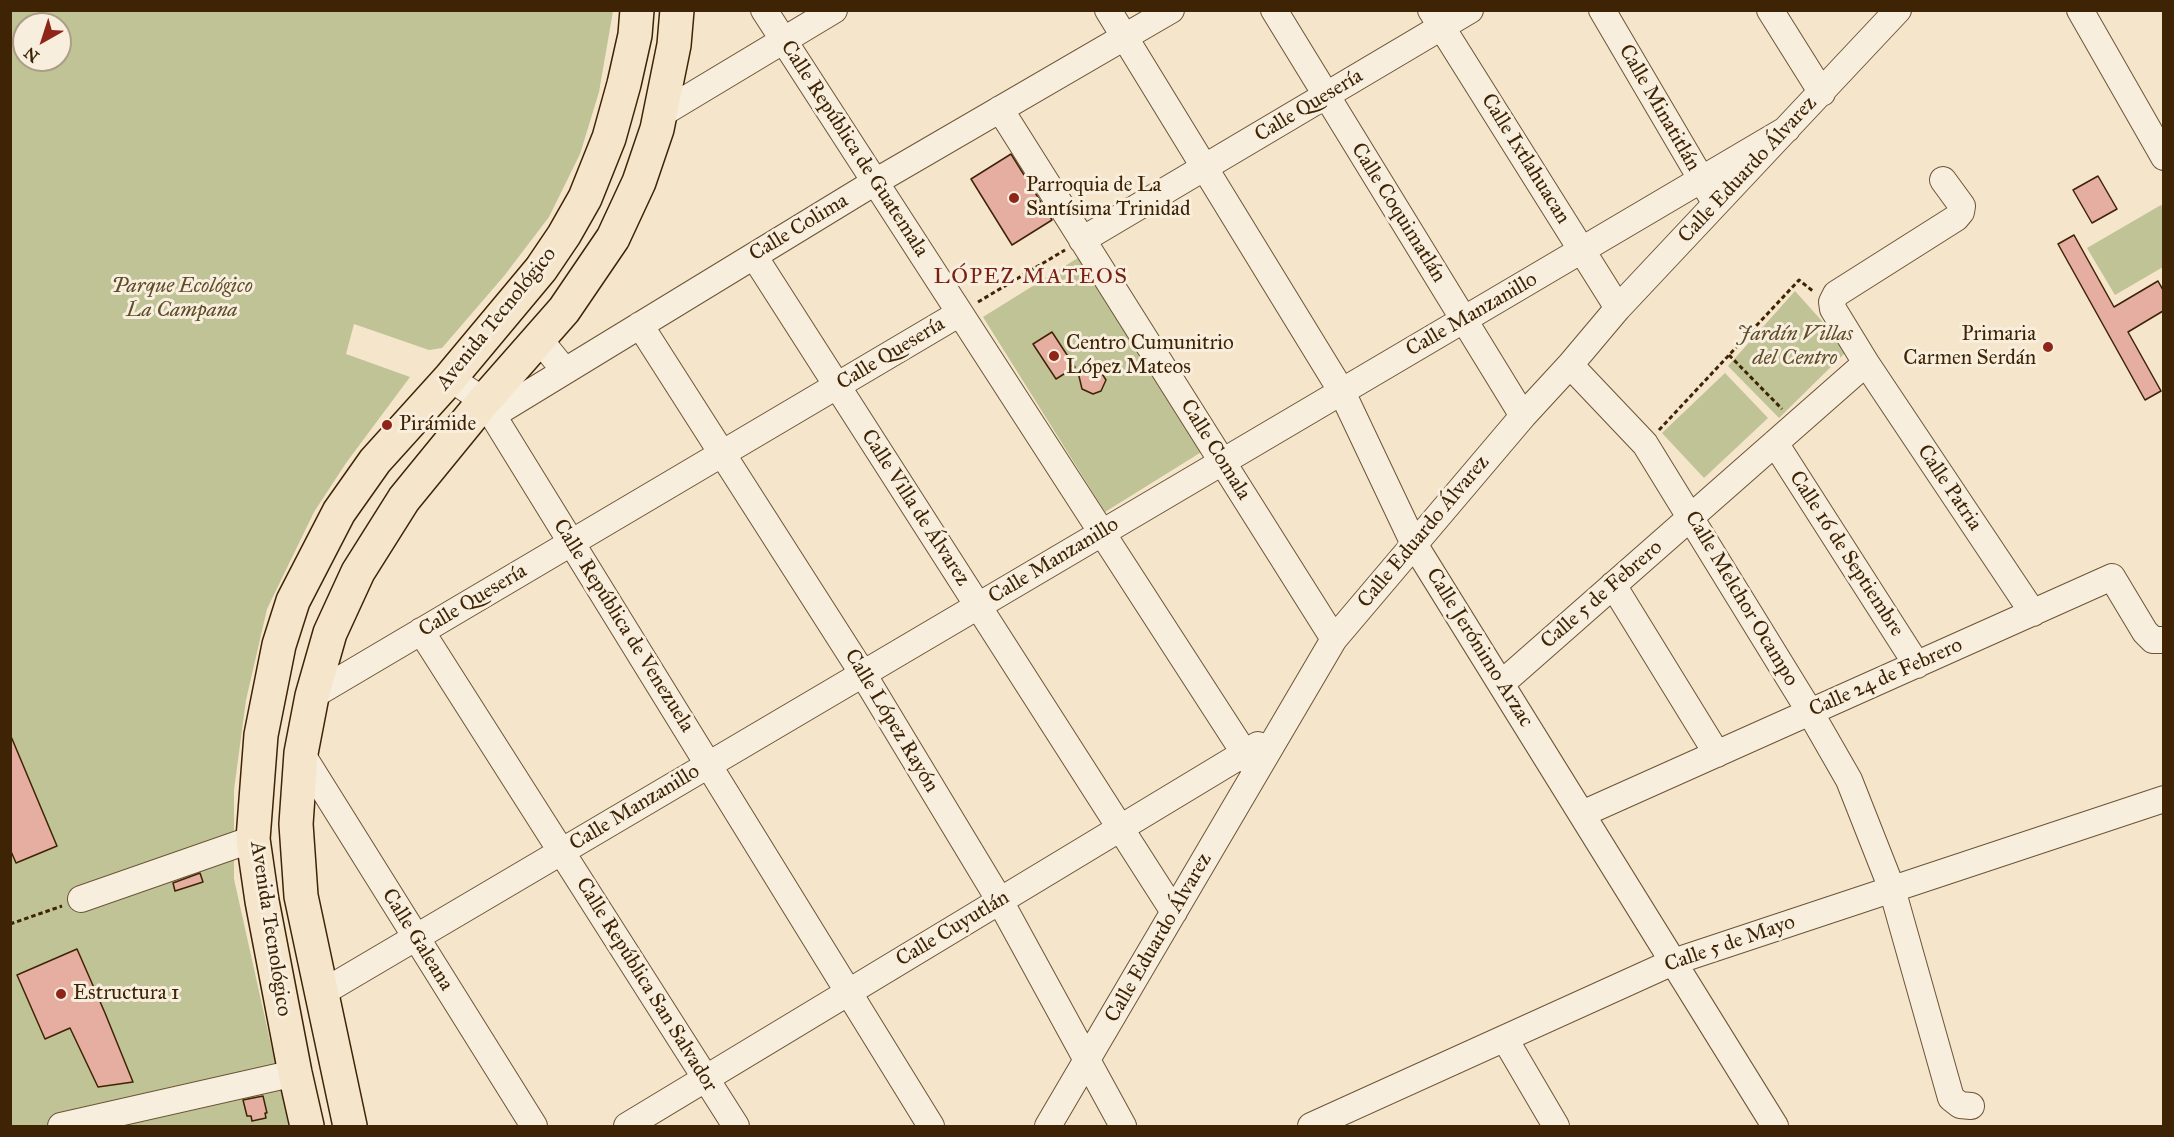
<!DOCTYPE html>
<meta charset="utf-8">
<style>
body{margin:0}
#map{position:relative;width:2174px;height:1137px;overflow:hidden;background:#f5e5cb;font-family:"IM FELL Great Primer",serif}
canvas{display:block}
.frame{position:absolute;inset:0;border:12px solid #3e2404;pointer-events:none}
.north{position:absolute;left:12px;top:12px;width:60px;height:60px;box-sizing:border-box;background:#f8eedd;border:2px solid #ae9d86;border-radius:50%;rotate:219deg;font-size:16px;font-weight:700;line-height:24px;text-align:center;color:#3e2404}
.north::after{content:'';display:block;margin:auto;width:21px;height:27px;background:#8f2418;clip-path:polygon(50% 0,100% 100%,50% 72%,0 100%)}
</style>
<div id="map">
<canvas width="2174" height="1137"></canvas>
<div class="frame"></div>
<div class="north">N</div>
</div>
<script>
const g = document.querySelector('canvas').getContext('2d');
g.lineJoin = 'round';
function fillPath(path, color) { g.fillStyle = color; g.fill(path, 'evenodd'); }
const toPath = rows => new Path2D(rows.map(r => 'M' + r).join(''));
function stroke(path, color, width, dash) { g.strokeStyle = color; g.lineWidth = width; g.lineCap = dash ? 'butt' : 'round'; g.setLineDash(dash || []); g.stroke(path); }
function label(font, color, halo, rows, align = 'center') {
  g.font = font + ' "IM FELL Great Primer",serif'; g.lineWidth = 6; g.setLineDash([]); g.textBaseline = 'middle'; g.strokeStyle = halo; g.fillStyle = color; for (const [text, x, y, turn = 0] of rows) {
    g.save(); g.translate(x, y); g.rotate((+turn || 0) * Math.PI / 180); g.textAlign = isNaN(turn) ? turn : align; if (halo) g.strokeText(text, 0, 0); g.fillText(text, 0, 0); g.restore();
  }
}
const green = toPath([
 [10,11,613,11,599,92,580,154,549,217,504,276,442,348,429,350,354,324,346,354,410,377,346,463,314,512,267,609,246,700,234,790,234,879,289,1126,11,1126],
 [24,24,60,24,60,60,24,60],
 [2161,205,2164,210,2163,267,2115,295,2087,248],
 [1081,256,1203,451,1105,512,983,317],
 [1795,291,1848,350,1779,418,1728,366],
 [1725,373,1768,418,1704,478,1662,433]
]);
const building = toPath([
 [1011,154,1052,220,1012,245,971,179,1011,154],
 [2098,176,2117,209,2092,223,2073,190,2098,176],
 [2074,235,2114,307,2158,281,2163,290,2163,311,2128,332,2161,391,2145,400,2058,244,2074,235],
 [1052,332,1075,367,1056,379,1033,344,1052,332],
 [1090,367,1099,369,1106,380,1101,391,1093,394,1082,389,1078,372,1090,367],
 [10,734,57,846,16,863,10,849,10,734],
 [200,873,203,882,175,891,173,883,200,873],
 [77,949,105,1013,133,1082,98,1087,70,1028,45,1039,17,975,77,949],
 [263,1096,267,1113,265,1113,266,1118,252,1121,251,1116,247,1116,243,1100,263,1096]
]);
const path = toPath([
 [978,302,1065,250],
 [1729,355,1782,409],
 [1659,430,1799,280,1814,292],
 [10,924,62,906]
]);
const minor = toPath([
 [764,10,1256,771],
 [1108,10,1342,392,1414,544,1775,1126],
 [1274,10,1523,416],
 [1431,10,1618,308],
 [1602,10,1710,194],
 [1770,10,1822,93],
 [2080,10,2164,157],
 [1000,109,1334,639],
 [661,114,834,10],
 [1943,180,1962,206,1961,212,1956,218,1836,294,1832,302,1833,309,1866,363,2033,613],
 [1082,240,1470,10],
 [754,256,1174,912],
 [640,325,863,674,1000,901,1123,1126],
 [539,339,565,371],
 [1570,365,1645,444,1810,712,1849,780,1892,889,1951,1098,1960,1105,1971,1106],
 [450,378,484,401,931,1126],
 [493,415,875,182,1171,10],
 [1775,443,1917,665],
 [1613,585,1717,754],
 [421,631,736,1126],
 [1501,684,1866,363],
 [312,696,960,313],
 [301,753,534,1126],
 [1582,814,2112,577,2145,632,2153,640,2164,640],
 [81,899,253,839],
 [320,994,1787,129],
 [1505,1039,1556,1126],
 [61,1126,295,1073],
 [627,1126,1258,745],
 [1048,1126,1334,639,1523,416,1570,365,1618,308,1898,10],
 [1311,1126,1673,962,2164,799]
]);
const major = toPath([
 [307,1126,295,1073,262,901,253,839,261,735,279,645,293,601,339,512,375,461,450,378,541,269,564,235,585,198,609,138,624,84,635,35,637,10],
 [350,1126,301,896,296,824,301,753,312,696,330,633,358,572,404,499,484,401,564,310,613,238,639,182,657,129,674,45,677,10]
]);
const markers = [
 [1014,198,6,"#8f2418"],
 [2048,347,6,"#8f2418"],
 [1054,356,6,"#8f2418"],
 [387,425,6,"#8f2418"],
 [61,994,6,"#8f2418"]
];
const streetNames = [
 ["Calle Quesería",1309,106,-31],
 ["Calle Minatitlán",1659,108,60],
 ["Calle República de Guatemala",854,149,57],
 ["Calle Ixtlahuacan",1525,159,58],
 ["Calle Eduardo Álvarez",1748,170,-47],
 ["Calle Coquimatlán",1398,213,58],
 ["Calle Colima",799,228,-31],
 ["Calle Manzanillo",1472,315,-30],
 ["Avenida Tecnológico",497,319,-51],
 ["Calle Quesería",891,354,-31],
 ["Calle Comala",1215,450,58],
 ["Calle Patria",1949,488,56],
 ["Calle Villa de Álvarez",915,508,57],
 ["Calle Eduardo Álvarez",1424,532,-50],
 ["Calle 16 de Septiembre",1846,554,57],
 ["Calle Manzanillo",1054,561,-31],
 ["Calle 5 de Febrero",1602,595,-41],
 ["Calle Melchor Ocampo",1741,599,59],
 ["Calle Quesería",473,601,-31],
 ["Calle República de Venezuela",623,626,58],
 ["Calle Jerónimo Arzac",1479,648,58],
 ["Calle 24 de Febrero",1886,678,-24],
 ["Calle López Rayón",891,721,59],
 ["Calle Manzanillo",635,808,-31],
 ["Avenida Tecnológico",270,929,81],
 ["Calle Cuyutlán",953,929,-31],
 ["Calle Eduardo Álvarez",1159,938,-60],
 ["Calle Galeana",417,940,58],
 ["Calle 5 de Mayo",1730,944,-19],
 ["Calle República San Salvador",646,985,58]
];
const poiNames = [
 ["Parroquia de La",1026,186],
 ["Santísima Trinidad",1026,210],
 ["Primaria",2036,335,"right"],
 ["Carmen Serdán",2036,359,"right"],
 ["Centro Cumunitrio",1066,344],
 ["López Mateos",1066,368],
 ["Pirámide",399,425],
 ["Estructura 1",73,994]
];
const parkNames = [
 ["Parque Ecológico",182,287],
 ["La Campana",182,311],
 ["Jardín Villas",1795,335],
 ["del Centro",1795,359]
];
const neighbourhoodNames = [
 ["LÓPEZ MATEOS",1031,278]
];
fillPath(green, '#bfc395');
fillPath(building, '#e5aea1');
stroke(building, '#3e2404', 1.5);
stroke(minor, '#6c5436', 28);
stroke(major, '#3e2404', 36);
stroke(path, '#3e2404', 3, [4.5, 3]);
stroke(minor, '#f8eedd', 26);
stroke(major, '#f5e5cb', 33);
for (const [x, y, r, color] of markers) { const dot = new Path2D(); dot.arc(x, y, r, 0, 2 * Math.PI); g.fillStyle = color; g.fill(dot); stroke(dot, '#f8eedd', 2); }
label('21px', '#3e2404', '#f8eedd', streetNames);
label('21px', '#3e2404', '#f8eedd', poiNames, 'left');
label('italic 21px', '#5e4c28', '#f8eedd', parkNames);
g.letterSpacing = '1.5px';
label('22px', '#7a1f14', '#f8eedd', neighbourhoodNames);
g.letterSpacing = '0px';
</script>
